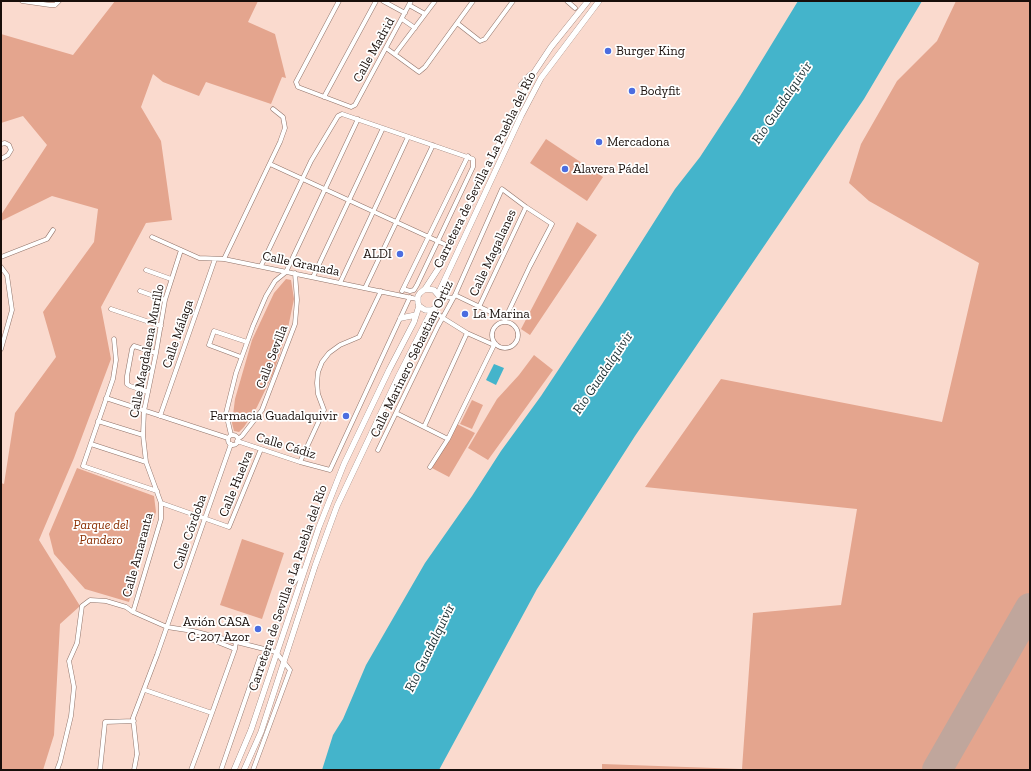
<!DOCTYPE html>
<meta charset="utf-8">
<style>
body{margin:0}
#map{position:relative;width:1031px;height:771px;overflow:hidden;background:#fadace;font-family:"Zilla Slab",serif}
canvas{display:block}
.frame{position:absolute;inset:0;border:2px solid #180e0a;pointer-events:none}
</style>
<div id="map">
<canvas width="1031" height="771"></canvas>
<div class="frame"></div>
</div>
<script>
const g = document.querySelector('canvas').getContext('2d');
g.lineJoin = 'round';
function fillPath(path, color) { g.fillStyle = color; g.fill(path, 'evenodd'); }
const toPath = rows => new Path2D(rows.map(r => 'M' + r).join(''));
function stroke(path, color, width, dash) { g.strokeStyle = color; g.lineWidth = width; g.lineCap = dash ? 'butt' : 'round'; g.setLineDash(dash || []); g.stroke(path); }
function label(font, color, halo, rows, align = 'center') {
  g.font = font + ' "Zilla Slab",serif'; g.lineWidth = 3.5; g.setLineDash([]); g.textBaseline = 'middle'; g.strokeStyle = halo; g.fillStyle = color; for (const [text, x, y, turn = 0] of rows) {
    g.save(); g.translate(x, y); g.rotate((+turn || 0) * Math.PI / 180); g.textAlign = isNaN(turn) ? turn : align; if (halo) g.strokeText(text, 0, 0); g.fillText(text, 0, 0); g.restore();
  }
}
const green = toPath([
 [115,1,258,1,248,22,275,34,286,78,282,77,271,104,206,82,199,96,163,82,153,74,141,107,161,141,172,220,146,223,101,307,111,359,74,458,39,540,80,606,60,624,54,735,43,770,1,770,1,483,4,484,15,413,56,357,43,312,94,242,98,209,52,196,1,221,1,215,47,145,23,116,1,123,1,34,73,55],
 [956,1,1030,1,1030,770,602,770,602,764,742,769,753,613,841,605,857,509,645,487,721,379,942,422,979,263,869,201,849,183,861,144,897,81,937,41],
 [546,139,603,177,587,201,530,163],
 [577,222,597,235,530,335,521,329],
 [286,279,291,280,294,299,288,328,281,350,273,374,257,407,244,427,239,432,234,431,232,423,235,399,252,340,274,293],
 [534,355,553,370,488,460,468,448,497,399,519,375],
 [472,400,483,405,472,429,460,424],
 [457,424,475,433,449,477,430,467],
 [77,468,154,496,156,512,129,602,85,589,54,554,49,534],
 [242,539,284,553,262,619,220,605]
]);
const water = toPath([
 [798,1,922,1,864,99,635,436,537,589,439,770,322,770,333,735,343,719,366,665,425,563,472,496,501,451,541,396,602,304,675,189,700,157,740,96],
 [494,364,504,368,496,385,486,380]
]);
const runway = toPath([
 [937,770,1030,608]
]);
const minor = toPath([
 [22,1,50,5,55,5,59,1],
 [339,1,296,82,298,87,351,107,355,105,411,1],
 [383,1,405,13],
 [567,1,575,8],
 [409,5,425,14],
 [402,19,415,28],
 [457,23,480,41,485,39,513,1],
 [386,48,419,72,425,67,473,1],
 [395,54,435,1],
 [324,97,376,1],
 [1,144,5,143,9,145,11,150,8,155,1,159],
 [270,164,444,244],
 [152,237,199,258,224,259,417,299],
 [1,257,47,239,53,230],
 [224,259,280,142,285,128,283,117,273,109],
 [261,266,311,161,338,116,342,114,473,159,473,167,417,285,414,290,410,291,403,289],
 [1,267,7,275,12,310,1,349],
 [146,270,171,279],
 [313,277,383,128],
 [340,283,408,137],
 [365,288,433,145],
 [140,291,165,300],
 [402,291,468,156],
 [455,295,505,319],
 [439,296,453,298],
 [479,307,526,207],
 [111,309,161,326],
 [433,310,443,318,467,333,494,345],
 '492 335a13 13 0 1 1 26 0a13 13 0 1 1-26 0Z',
 [114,339,116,360,113,379,83,466,157,491],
 [241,357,209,345,214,331,247,342],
 [148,392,130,386,127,384,127,376,132,349,134,346,156,353],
 [106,398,228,438],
 [396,413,448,439],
 [160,416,215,259],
 [98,421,143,435],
 [424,427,467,333],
 [231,435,226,413,236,373,253,326,266,296,275,281,286,272,358,119],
 '228 440a5 5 0 1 1 10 0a5 5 0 1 1-10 0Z',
 [238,439,242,436,262,410,295,324,297,300,295,273],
 [237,441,300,462,330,470,410,297],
 [91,444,146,462],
 [378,450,438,326,455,295,502,189,526,207,552,224,530,266,505,319,505,322],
 [300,462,324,410,318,394,317,383,318,372,322,362,329,353,340,345,359,337,381,291],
 [430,467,448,439,494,345,496,344],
 [161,503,229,527,261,449],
 [133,612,161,519,161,503,146,462,143,435,144,411,156,353,165,300,181,250],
 [211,635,210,639,235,649],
 [145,690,212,713],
 [57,770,60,762,71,716,74,687,69,661,77,643,82,606,90,600,106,601,126,607,133,612,167,627,193,631,276,652,290,670,253,770],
 [100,770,105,722,134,721],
 [134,770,137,754,133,718,157,655,231,444],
 [191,770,212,713,235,649,236,641],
 [221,770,260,657]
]);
const secondary = toPath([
 [521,85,530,75],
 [425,289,434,290,439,296,440,301,438,306,432,310,425,310,419,306,418,303,418,296,420,293,425,289,440,266,533,74,551,47,588,1],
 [438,294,521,116,541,78,599,1],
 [401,318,416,315],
 [293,583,301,571],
 [234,770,251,730,319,527,344,464,389,370,414,322,419,306],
 [244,770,261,732,315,566,337,506,399,375,432,310]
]);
const markers = [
 [608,51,4,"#4b6de0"],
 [632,91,4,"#4b6de0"],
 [599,142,4,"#4b6de0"],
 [565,169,4,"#4b6de0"],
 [400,254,4,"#4b6de0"],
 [465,314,4,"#4b6de0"],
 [346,416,4,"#4b6de0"],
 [258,629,4,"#4b6de0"]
];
const streetNames = [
 ["Calle Madrid",374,50,-61],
 ["Carretera de Sevilla a La Puebla del Río",485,170,-64],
 ["Calle Magallanes",493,253,-65],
 ["Calle Granada",301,264,12],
 ["Calle Málaga",178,334,-71],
 ["Calle Magdalena Murillo",147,351,-79],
 ["Calle Sevilla",272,357,-69],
 ["Calle Marinero Sebastian Ortiz",412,359,-64],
 ["Calle Cádiz",286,446,17],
 ["Calle Huelva",236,484,-68],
 ["Calle Córdoba",190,532,-71],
 ["Calle Amaranta",138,555,-75],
 ["Carretera de Sevilla a La Puebla del Río",288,588,-71]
];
const poiNames = [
 ["Burger King",616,51],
 ["Bodyfit",640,91],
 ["Mercadona",607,142],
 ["Alavera Pádel",573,169],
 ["ALDI",392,254,"right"],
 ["La Marina",473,314],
 ["Farmacia Guadalquivir",338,416,"right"],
 ["Avión CASA",250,622,"right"],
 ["C-207 Azor",250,637,"right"]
];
const parkNames = [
 ["Parque del",101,525],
 ["Pandero",101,540]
];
const waterNames = [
 ["Río Guadalquivir",782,103,-56],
 ["Río Guadalquivir",603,373,-56],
 ["Río Guadalquivir",430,648,-64]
];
fillPath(green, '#e4a58e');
fillPath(water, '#44b4cb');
stroke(runway, '#c0a69c', 30);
stroke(minor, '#907369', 5);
stroke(secondary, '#907369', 6);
stroke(minor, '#fff', 4);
stroke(secondary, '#fff', 5.5);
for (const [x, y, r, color] of markers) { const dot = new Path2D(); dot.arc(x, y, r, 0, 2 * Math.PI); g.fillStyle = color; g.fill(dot); stroke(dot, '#fff', 1.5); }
label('13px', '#180e0a', '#fff', streetNames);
label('13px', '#180e0a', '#fff', poiNames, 'left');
label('italic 13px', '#8a2e00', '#fff', parkNames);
label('italic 14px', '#1b2f33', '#fff', waterNames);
</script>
